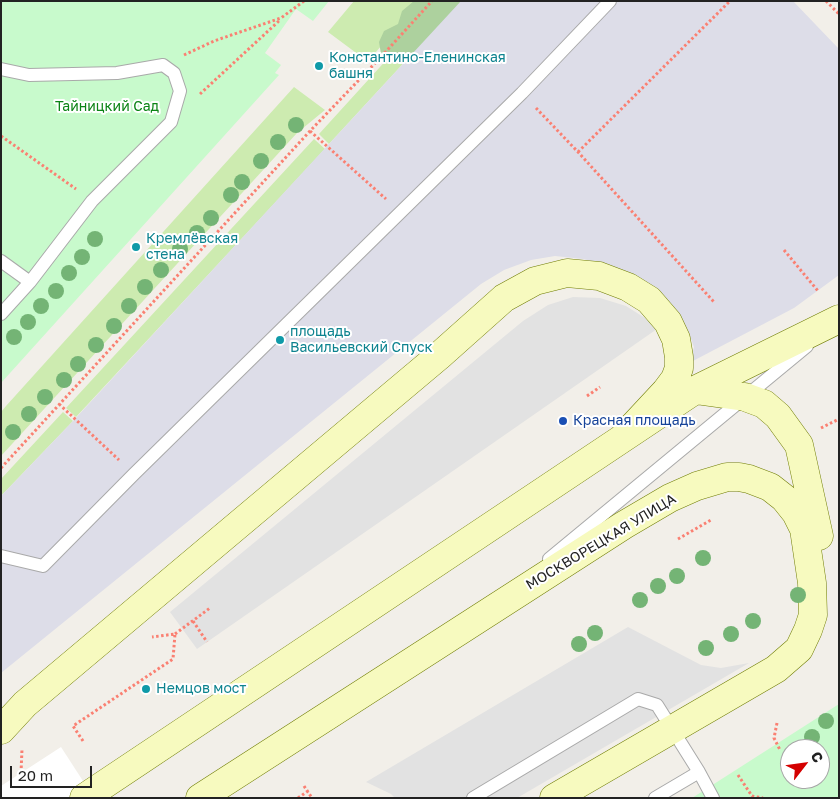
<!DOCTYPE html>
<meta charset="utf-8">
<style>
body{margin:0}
#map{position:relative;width:840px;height:799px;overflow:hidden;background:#f2efe9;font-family:"Golos Text",sans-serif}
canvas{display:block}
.frame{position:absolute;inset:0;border:2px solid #222;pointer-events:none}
.north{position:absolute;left:780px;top:739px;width:50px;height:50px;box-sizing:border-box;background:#fff;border:1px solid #a7a7a7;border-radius:50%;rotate:60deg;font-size:14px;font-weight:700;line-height:20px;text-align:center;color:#222}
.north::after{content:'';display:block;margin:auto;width:18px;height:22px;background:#d40000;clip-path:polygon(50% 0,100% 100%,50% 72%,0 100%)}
.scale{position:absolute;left:10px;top:766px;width:82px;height:22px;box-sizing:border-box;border:2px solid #222;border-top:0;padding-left:6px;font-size:15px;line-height:18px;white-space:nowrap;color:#222;-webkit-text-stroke:4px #fff;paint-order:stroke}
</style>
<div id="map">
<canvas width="840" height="799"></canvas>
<div class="frame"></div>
<div class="north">С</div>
<div class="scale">20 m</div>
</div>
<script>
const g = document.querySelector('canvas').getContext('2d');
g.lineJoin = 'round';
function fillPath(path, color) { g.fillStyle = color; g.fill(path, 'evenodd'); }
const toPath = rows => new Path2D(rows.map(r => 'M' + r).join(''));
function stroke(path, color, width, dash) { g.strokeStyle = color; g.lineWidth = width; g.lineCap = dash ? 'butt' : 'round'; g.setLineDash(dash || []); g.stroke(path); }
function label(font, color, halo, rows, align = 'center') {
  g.font = font + ' "Golos Text",sans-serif'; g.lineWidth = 4; g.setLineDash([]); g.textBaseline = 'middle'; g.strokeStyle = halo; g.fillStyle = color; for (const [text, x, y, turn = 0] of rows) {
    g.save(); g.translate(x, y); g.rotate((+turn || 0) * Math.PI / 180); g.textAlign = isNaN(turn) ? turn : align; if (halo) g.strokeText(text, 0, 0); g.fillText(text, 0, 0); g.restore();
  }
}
const grass = toPath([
 [354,1,421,1,375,53,363,58,328,32],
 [440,1,461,1,329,144,319,134],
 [294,87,325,110,297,133,1,456,1,412,6,406],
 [314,139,325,149,76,417,66,408],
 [63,412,73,421,1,496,1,479]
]);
const forest = toPath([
 [414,1,466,1,428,45,406,57,394,58,381,54,379,42,384,31,398,24,402,11]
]);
const park = toPath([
 [1,1,329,1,313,21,296,9,265,53,281,65,275,73,279,75,1,383],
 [839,704,839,798,692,798],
 [790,749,820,749,820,779,790,779]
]);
const parking = toPath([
 [573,297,600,298,626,306,645,318,657,329,197,649,170,612,523,321,548,305],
 [628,627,701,665,721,668,749,663,517,798,395,798,391,794,366,782]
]);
const plaza = toPath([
 [461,1,793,1,839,49,839,275,794,308,691,362,694,347,689,333,679,315,668,301,657,291,608,265,583,259,555,256,531,260,504,270,481,284,1,673,1,496,73,421]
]);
const pier = toPath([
 [61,747,94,798,1,798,1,786]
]);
const path = toPath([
 [826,1,839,14],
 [184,55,214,41,281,18,304,1],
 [200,94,280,20],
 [536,108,578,152,714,302],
 [310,131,386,199],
 [1,136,76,189],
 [578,152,730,1],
 [784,250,818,291],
 [587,396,600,387],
 [59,404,119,460],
 [821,428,839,419],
 [1,468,310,131,381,57,432,1],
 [678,539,711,520],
 [193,621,207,642],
 [175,634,210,608],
 [777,723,774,738,780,750],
 [83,741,73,726,173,659,175,634,152,637],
 [21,773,22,749],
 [738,775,752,796,763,798],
 [304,786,312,798],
 [298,798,308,791]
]);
const lane = toPath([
 [1,69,29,75,117,73,163,65,174,73,180,91,171,122,92,201,30,282,1,314],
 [1,261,30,282],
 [1,556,43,566,134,474,522,93,610,1],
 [549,559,807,346],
 [473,798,638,699,657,705,699,772,713,798],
 [655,798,699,772]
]);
const secondary = toPath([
 [695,390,745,397,764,404,778,416,799,445,819,536],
 [1,730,25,704,439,356,504,298,535,281,567,273,599,276,628,287,649,300,668,322,676,339,679,357,679,368,675,379,666,391,625,435],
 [84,798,695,390,839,319],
 [200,798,624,525,670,498,697,486,727,477,739,477,749,479,770,487,784,498,796,513,804,529,812,583,813,615,808,630,799,649,776,669,554,798]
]);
const trees = [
 [296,125],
 [278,142],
 [261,161],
 [242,182],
 [231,195],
 [211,218],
 [197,233],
 [95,239],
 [180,249],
 [82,257],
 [161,270],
 [69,273],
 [145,287],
 [56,291],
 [41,306],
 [129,306],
 [28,322],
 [114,326],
 [14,337],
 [96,345],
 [78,364],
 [64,380],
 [45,397],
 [29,414],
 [13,432],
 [703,558],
 [677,576],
 [658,586],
 [798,595],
 [640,600],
 [753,621],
 [595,633],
 [731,634],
 [579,644],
 [706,648],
 [826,721],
 [812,737]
];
const markers = [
 [319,66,5,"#0f9aa8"],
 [136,247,5,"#0f9aa8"],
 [280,340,5,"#0f9aa8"],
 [563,421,5,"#1a4fb4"],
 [146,689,5,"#0f9aa8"]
];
const cultureNames = [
 ["Константино-Еленинская",329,58],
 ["башня",329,74],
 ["Кремлёвская",146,239],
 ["стена",146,255],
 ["площадь",290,332],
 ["Васильевский Спуск",290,348],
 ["Немцов мост",156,689]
];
const parkNames = [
 ["Тайницкий Сад",107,107]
];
const transitNames = [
 ["Красная площадь",573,421]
];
const streetNames = [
 ["МОСКВОРЕЦКАЯ УЛИЦА",601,542,-31]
];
fillPath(grass, '#cdebb0');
fillPath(forest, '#add19e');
fillPath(park, '#c8facc');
fillPath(parking, '#e2e2e2');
fillPath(plaza, '#dddde8');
fillPath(pier, '#fff');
stroke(lane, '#a9a9a9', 14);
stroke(secondary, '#707d05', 29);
stroke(path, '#fa8072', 3, [2.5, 2.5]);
stroke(lane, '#fff', 12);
stroke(secondary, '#f7fabf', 28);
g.fillStyle = '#74b475';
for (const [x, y] of trees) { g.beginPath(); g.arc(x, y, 8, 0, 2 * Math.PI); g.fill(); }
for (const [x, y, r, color] of markers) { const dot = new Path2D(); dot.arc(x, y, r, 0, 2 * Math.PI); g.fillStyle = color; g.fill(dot); stroke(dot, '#fff', 2); }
label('14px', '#0d838f', '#fff', cultureNames, 'left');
label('14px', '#0c8416', '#fff', parkNames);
label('14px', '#164399', '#fff', transitNames, 'left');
label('14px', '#222', '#fff', streetNames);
</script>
